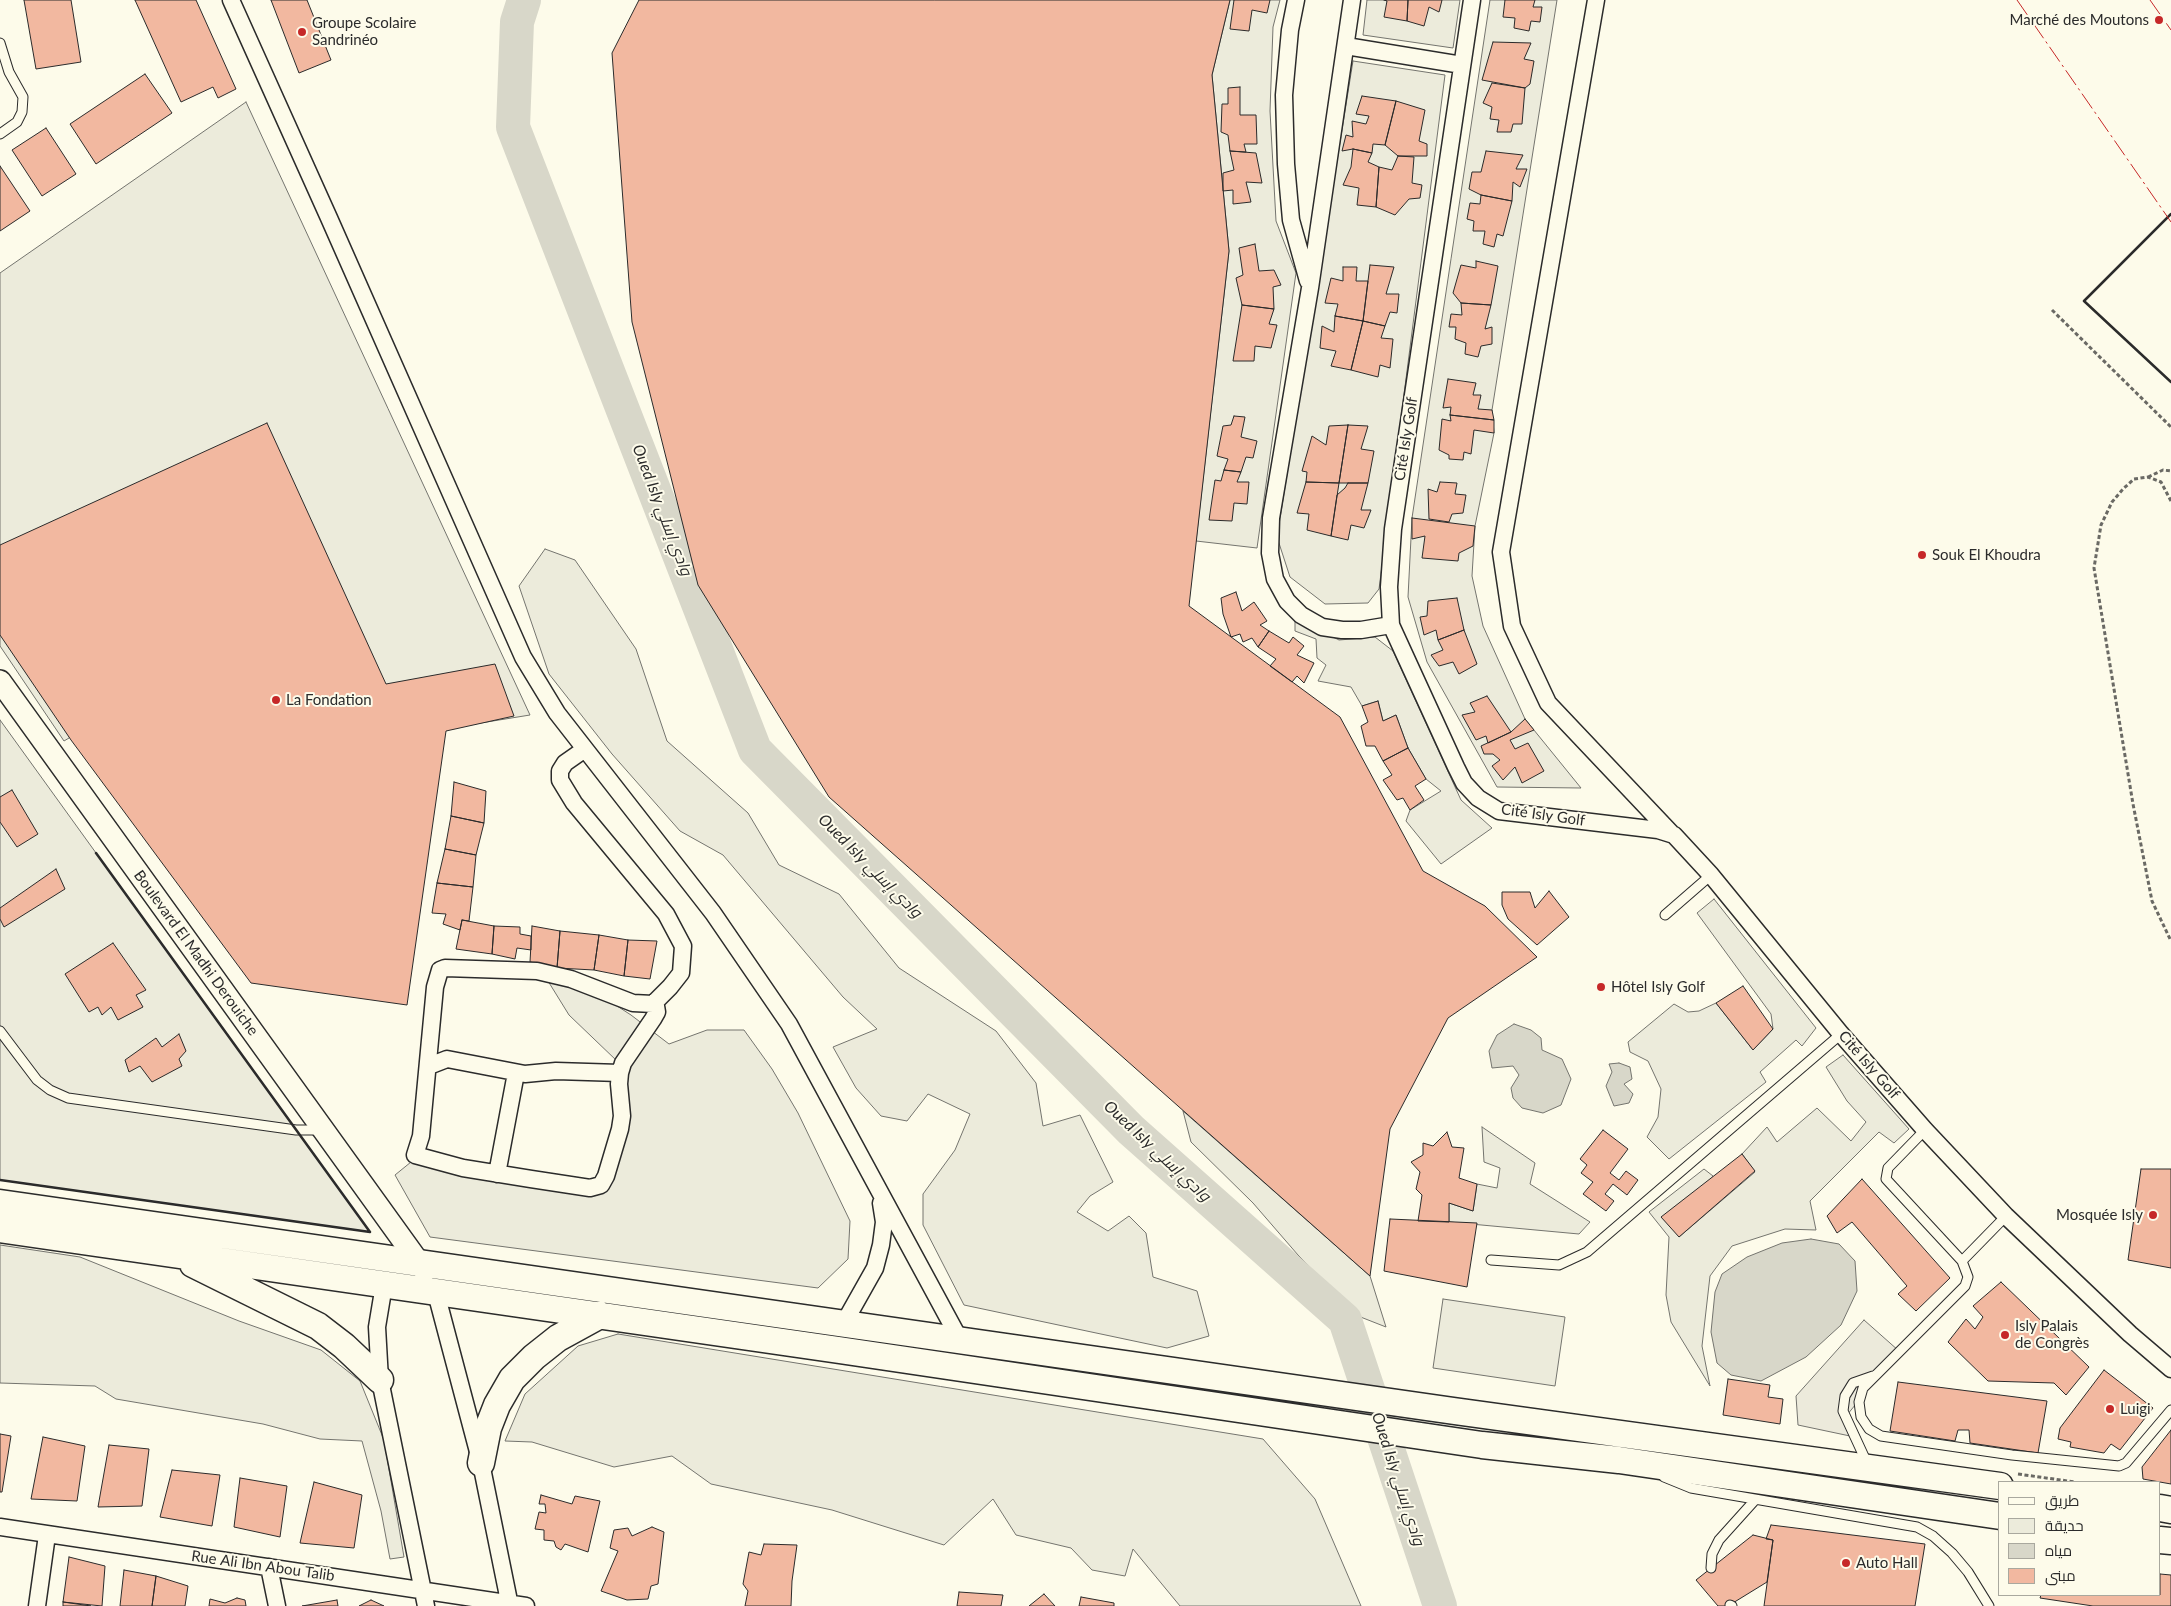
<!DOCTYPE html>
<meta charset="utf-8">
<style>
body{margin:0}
#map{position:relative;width:2171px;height:1606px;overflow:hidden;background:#fdfbea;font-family:Lato,Cairo,sans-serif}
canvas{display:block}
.legend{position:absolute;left:1998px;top:1481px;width:162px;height:115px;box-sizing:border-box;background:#fdfbea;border:1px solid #a9a89e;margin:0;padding:6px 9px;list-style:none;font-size:15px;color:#2b2b2b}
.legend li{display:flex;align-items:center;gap:10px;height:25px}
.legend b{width:25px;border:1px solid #a9a89e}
</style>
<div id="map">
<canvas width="2171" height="1606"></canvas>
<ul class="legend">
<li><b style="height:6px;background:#fdfbea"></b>طريق</li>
<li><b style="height:14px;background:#ecebdb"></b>حديقة</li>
<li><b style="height:14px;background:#d8d7c9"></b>مياه</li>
<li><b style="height:14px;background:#f2b8a0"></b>مبنى</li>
</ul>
</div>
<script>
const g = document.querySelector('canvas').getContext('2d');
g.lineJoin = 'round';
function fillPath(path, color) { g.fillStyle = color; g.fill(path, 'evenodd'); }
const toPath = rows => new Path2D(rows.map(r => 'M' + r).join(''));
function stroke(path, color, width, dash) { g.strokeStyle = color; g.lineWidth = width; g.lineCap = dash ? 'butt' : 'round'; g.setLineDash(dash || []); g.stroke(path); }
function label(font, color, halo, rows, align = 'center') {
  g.font = font + ' Lato,Cairo,sans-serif'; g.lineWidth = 4; g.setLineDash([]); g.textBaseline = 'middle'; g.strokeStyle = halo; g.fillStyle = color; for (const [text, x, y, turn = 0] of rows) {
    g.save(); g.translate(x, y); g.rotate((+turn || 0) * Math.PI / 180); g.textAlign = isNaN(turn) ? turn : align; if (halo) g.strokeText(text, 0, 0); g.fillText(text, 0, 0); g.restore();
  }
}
const green = toPath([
 [1230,0,1280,0,1273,27,1270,111,1276,221,1296,273,1257,548,1196,541,1229,251,1212,75,1230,0],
 [1367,0,1460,0,1453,48,1363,35,1367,0],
 [1490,0,1557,0,1492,410,1494,433,1475,526,1472,576,1483,626,1525,719,1581,788,1497,787,1427,662,1408,597,1412,518,1490,0],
 [1353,61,1445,75,1379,589,1368,603,1325,604,1290,577,1277,537,1353,61],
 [246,102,530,715,431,731,199,660,64,741,0,646,0,273,246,102],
 [545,549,575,560,636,649,667,741,748,813,779,865,839,894,899,968,996,1031,1036,1083,1043,1126,1080,1115,1113,1182,1090,1196,1077,1212,1108,1231,1129,1216,1146,1233,1153,1277,1197,1291,1209,1336,1167,1348,964,1305,923,1225,923,1194,955,1150,970,1114,928,1094,907,1121,881,1116,856,1088,833,1047,877,1029,843,997,723,855,680,831,612,754,549,674,519,586,545,549],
 [1295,618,1339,640,1375,637,1393,651,1461,800,1492,828,1441,864,1406,821,1410,810,1441,791,1426,779,1408,748,1396,715,1383,721,1378,701,1362,706,1351,687,1318,681,1326,665,1317,658,1316,639,1295,631,1295,618],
 [0,720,296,1130,370,1232,0,1180,0,720],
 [1714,899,1816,1028,1802,1046,1796,1040,1760,1072,1766,1082,1669,1159,1647,1137,1658,1117,1661,1089,1648,1061,1630,1052,1628,1042,1674,1004,1688,1012,1699,1011,1716,1003,1753,1050,1773,1029,1771,1014,1697,913,1714,899],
 [548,981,583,984,631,1015,669,1044,707,1030,744,1030,772,1069,798,1113,850,1221,848,1259,818,1288,430,1237,395,1175,411,1162,579,1188,608,1180,627,1123,617,1061,569,1015,548,981],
 [1843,1055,1909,1129,1894,1143,1879,1132,1810,1201,1816,1230,1785,1229,1732,1246,1710,1276,1702,1346,1710,1386,1671,1322,1666,1295,1669,1237,1649,1212,1704,1169,1713,1176,1679,1237,1755,1172,1742,1154,1767,1127,1777,1142,1817,1108,1851,1141,1866,1122,1847,1101,1826,1067,1843,1055],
 [1183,1111,1370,1276,1386,1327,1358,1316,1298,1255,1253,1203,1191,1142,1183,1111],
 [1482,1127,1535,1163,1530,1184,1590,1222,1579,1234,1449,1222,1449,1203,1473,1211,1477,1184,1497,1188,1500,1168,1484,1162,1482,1127],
 [0,1245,80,1257,239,1321,321,1350,360,1381,384,1440,404,1557,390,1559,381,1511,362,1441,320,1439,263,1424,116,1399,95,1386,0,1383,0,1245],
 [1443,1299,1565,1317,1555,1386,1433,1368,1443,1299],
 [618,1334,1263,1439,1315,1499,1361,1606,1180,1606,1133,1549,1125,1576,1092,1570,1071,1548,1016,1535,993,1499,944,1545,832,1510,711,1484,672,1456,614,1467,532,1442,505,1441,525,1394,578,1346,618,1334]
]);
const parking = toPath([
 [1864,1320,1899,1351,1847,1415,1850,1436,1798,1425,1796,1396,1864,1320]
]);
const water = toPath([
 [1514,1024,1531,1030,1541,1038,1542,1050,1562,1059,1571,1079,1561,1105,1543,1113,1522,1108,1513,1098,1511,1088,1519,1075,1513,1066,1492,1068,1489,1051,1497,1035,1514,1024],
 [1619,1063,1630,1067,1632,1079,1624,1084,1633,1094,1629,1103,1614,1106,1606,1086,1612,1072,1609,1064,1619,1063],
 [1811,1239,1839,1244,1855,1261,1857,1291,1841,1325,1806,1357,1761,1381,1731,1375,1717,1363,1711,1332,1715,1292,1722,1274,1747,1257,1782,1243,1811,1239]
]);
const river = toPath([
 [524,0,517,22,513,127,755,750,1131,1130,1345,1320,1440,1606]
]);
const building = toPath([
 [24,0,71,0,81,62,36,69,24,0],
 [135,0,196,0,236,89,218,98,213,87,181,102,135,0],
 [271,0,307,0,331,60,299,73,271,0],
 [639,0,1230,0,1212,75,1229,251,1189,606,1340,717,1423,871,1485,906,1537,957,1448,1018,1390,1129,1370,1276,829,797,698,585,632,322,612,53,639,0],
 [1234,0,1270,0,1267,13,1252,10,1249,31,1230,29,1234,0],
 [1384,0,1408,0,1407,21,1384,17,1387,1,1384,0],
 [1408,0,1442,0,1439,12,1429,7,1424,26,1407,21,1408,0],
 [1505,0,1535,0,1533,7,1542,7,1540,22,1531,21,1529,31,1514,28,1515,18,1503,17,1505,0],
 [1493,42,1531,43,1524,59,1534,61,1530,84,1525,88,1482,80,1493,42],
 [145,74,172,113,96,164,70,124,145,74],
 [1492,83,1525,88,1522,124,1513,124,1511,132,1497,132,1499,120,1490,119,1492,107,1483,103,1492,83],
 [1240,87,1240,115,1256,115,1257,144,1244,144,1246,152,1230,151,1228,135,1221,132,1222,104,1228,104,1228,88,1240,87],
 [1362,96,1396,101,1385,145,1373,144,1372,153,1353,149,1342,151,1346,135,1353,137,1352,121,1366,124,1369,116,1356,114,1362,96],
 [1396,101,1425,110,1419,141,1427,144,1427,156,1398,156,1385,145,1396,101],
 [46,128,76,174,42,196,12,150,46,128],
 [1353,149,1372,153,1368,162,1379,167,1376,207,1357,205,1359,188,1343,185,1351,167,1353,149],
 [1230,151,1256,153,1262,183,1246,182,1251,202,1233,204,1233,190,1223,191,1223,173,1234,170,1230,151],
 [1486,151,1523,155,1516,169,1527,169,1520,187,1513,182,1512,201,1481,195,1469,189,1472,172,1481,172,1486,151],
 [1398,156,1414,157,1412,183,1422,185,1420,198,1409,199,1395,215,1376,207,1379,167,1392,170,1398,156],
 [0,166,30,211,0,231,0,166],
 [1481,195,1512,201,1503,236,1497,234,1494,247,1483,244,1485,231,1473,231,1474,221,1467,219,1470,203,1480,204,1481,195],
 [1255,244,1259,271,1274,270,1281,285,1273,287,1274,309,1242,305,1236,278,1243,275,1239,248,1255,244],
 [1476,261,1498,266,1491,305,1461,303,1453,293,1461,265,1476,268,1476,261],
 [1370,265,1394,267,1386,294,1399,294,1397,313,1390,312,1385,326,1363,321,1370,265],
 [1343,267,1357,267,1356,281,1368,281,1363,321,1335,316,1338,304,1325,303,1331,278,1343,281,1343,267],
 [1461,303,1491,305,1485,329,1492,327,1492,344,1481,346,1478,357,1465,354,1466,343,1455,339,1456,327,1449,327,1451,314,1462,315,1461,303],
 [1242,305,1274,309,1269,324,1277,325,1271,348,1255,346,1254,361,1233,361,1242,305],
 [1335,316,1363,321,1351,370,1331,366,1336,351,1320,348,1322,326,1334,332,1335,316],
 [1363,321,1385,326,1381,338,1393,339,1390,368,1380,365,1378,377,1351,370,1363,321],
 [1448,379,1476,383,1473,395,1481,395,1478,409,1492,410,1494,420,1450,415,1451,407,1443,408,1448,379],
 [1450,415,1494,420,1494,433,1474,430,1471,454,1464,452,1463,460,1449,459,1449,455,1439,450,1442,419,1451,421,1450,415],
 [1234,416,1245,417,1241,437,1257,441,1253,458,1246,457,1241,472,1224,470,1228,459,1217,456,1223,426,1231,425,1234,416],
 [267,423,386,684,495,664,514,716,446,731,407,1005,251,983,71,740,0,635,0,545,267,423],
 [1348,425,1368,426,1361,449,1374,451,1368,483,1339,483,1348,425],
 [1348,425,1339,483,1306,482,1307,472,1302,471,1312,436,1326,445,1329,426,1348,425],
 [1224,470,1241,472,1237,482,1249,482,1247,504,1234,503,1232,521,1209,520,1215,480,1221,481,1224,470],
 [1306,482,1339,483,1331,536,1307,530,1309,514,1297,513,1306,482],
 [1440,482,1457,483,1455,494,1466,495,1463,513,1452,514,1449,522,1429,519,1428,489,1437,492,1440,482],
 [1348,483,1368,483,1361,510,1371,510,1364,528,1351,525,1348,540,1331,536,1337,495,1345,488,1348,483],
 [1412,518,1475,526,1473,546,1459,553,1458,561,1422,558,1425,536,1412,539,1412,518],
 [1236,592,1242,611,1254,602,1267,621,1260,625,1269,631,1258,647,1252,638,1243,642,1240,634,1231,637,1223,614,1221,598,1236,592],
 [1457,598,1464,630,1438,640,1436,630,1424,635,1420,617,1427,616,1428,601,1457,598],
 [1464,630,1477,664,1459,674,1453,662,1439,666,1431,655,1443,650,1438,640,1464,630],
 [1269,631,1289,643,1293,637,1304,646,1297,655,1314,663,1304,683,1297,676,1292,682,1270,666,1276,659,1258,647,1269,631],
 [1487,696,1511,732,1488,743,1486,736,1476,740,1462,715,1475,712,1470,703,1487,696],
 [1378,701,1383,721,1396,715,1408,748,1383,761,1375,746,1366,746,1361,726,1368,722,1362,706,1378,701],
 [1525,719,1534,730,1510,740,1515,749,1528,743,1544,771,1522,783,1515,767,1503,780,1492,766,1500,760,1493,754,1484,754,1481,746,1511,732,1525,719],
 [1408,748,1426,779,1415,786,1424,800,1410,810,1403,798,1397,800,1383,780,1392,775,1383,761,1408,748],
 [454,782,486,791,484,823,451,816,454,782],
 [12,790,38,834,17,847,0,822,0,797,12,790],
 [451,816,484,823,476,855,445,849,451,816],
 [445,849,476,855,473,887,437,883,445,849],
 [56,869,65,889,4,927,0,919,0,908,56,869],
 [437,883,473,887,469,921,462,920,460,930,443,924,446,914,432,913,437,883],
 [1549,891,1569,917,1537,945,1508,919,1502,905,1502,892,1530,892,1535,908,1549,891],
 [462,920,494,926,492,954,456,949,462,920],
 [494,926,520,927,520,934,531,936,531,950,517,948,515,959,492,954,494,926],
 [532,926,560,931,557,968,530,962,532,926],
 [560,931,599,935,594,970,557,968,560,931],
 [599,935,628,940,624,976,594,970,599,935],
 [628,940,657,941,650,979,624,976,628,940],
 [113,943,146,990,136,995,143,1007,118,1020,111,1007,102,1015,98,1007,89,1012,65,974,113,943],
 [1743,986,1773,1029,1753,1050,1716,1003,1743,986],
 [179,1034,186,1051,179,1059,182,1066,152,1082,140,1066,129,1072,125,1060,156,1038,162,1047,179,1034],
 [1603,1130,1628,1149,1610,1173,1619,1180,1626,1171,1638,1180,1627,1195,1613,1184,1605,1194,1614,1201,1606,1211,1583,1194,1593,1182,1581,1173,1587,1165,1580,1159,1603,1130],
 [1447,1132,1452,1147,1464,1148,1459,1178,1477,1184,1473,1211,1449,1203,1449,1222,1418,1221,1422,1195,1416,1189,1420,1172,1411,1162,1423,1155,1423,1143,1433,1146,1447,1132],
 [1742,1154,1755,1171,1679,1237,1661,1217,1742,1154],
 [2141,1169,2171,1169,2171,1268,2128,1260,2141,1169],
 [1862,1179,1950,1278,1916,1311,1898,1294,1907,1286,1852,1222,1837,1233,1827,1216,1862,1179],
 [1390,1219,1477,1223,1467,1287,1384,1271,1390,1219],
 [2001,1282,2089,1367,2066,1395,2054,1383,1988,1381,1948,1342,1966,1319,1975,1329,1983,1317,1973,1306,2001,1282],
 [2104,1370,2153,1408,2120,1450,2111,1444,2104,1453,2070,1447,2071,1442,2058,1439,2060,1428,2104,1370],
 [1728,1379,1770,1385,1768,1397,1783,1399,1780,1424,1723,1415,1728,1379],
 [1898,1382,2047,1401,2038,1453,1970,1443,1969,1430,1958,1430,1955,1441,1890,1431,1898,1382],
 [2171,1430,2171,1484,2143,1479,2142,1467,2171,1430],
 [0,1434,11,1436,2,1492,0,1492,0,1434],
 [43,1437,85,1446,77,1501,31,1499,43,1437],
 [109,1445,149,1449,142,1506,98,1507,109,1445],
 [172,1470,220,1475,212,1526,160,1517,172,1470],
 [240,1478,287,1486,280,1537,234,1527,240,1478],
 [314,1482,362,1495,354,1548,300,1543,314,1482],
 [541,1495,572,1504,575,1496,600,1501,588,1552,565,1544,561,1550,556,1547,554,1541,544,1540,544,1530,535,1529,539,1512,546,1513,545,1504,539,1504,541,1495],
 [1771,1525,1925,1544,1915,1606,1764,1606,1773,1540,1766,1539,1771,1525],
 [652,1527,664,1532,658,1584,651,1586,648,1599,627,1600,601,1591,618,1551,610,1548,614,1530,628,1528,632,1536,652,1527],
 [1753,1535,1773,1540,1767,1582,1728,1606,1718,1606,1696,1580,1753,1535],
 [764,1544,797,1545,792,1581,791,1606,745,1606,748,1591,743,1584,749,1552,761,1555,764,1544],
 [69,1557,105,1566,102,1606,63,1602,69,1557],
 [124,1570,156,1576,152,1606,120,1606,124,1570],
 [2160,1574,2171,1575,2171,1606,2093,1606,2040,1598,2041,1595,2160,1595,2160,1574],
 [156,1576,188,1586,185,1606,152,1606,156,1576],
 [959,1592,1003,1595,1001,1606,957,1606,959,1592],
 [1044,1594,1055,1606,1029,1606,1044,1594],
 [1081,1597,1114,1603,1114,1606,1079,1606,1081,1597],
 [237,1598,245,1600,246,1606,209,1606,210,1599,225,1603,237,1598],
 [337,1600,338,1606,302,1606,337,1600],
 [371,1600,384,1606,359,1606,371,1600],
 [63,1602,91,1606,63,1606,63,1602]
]);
const path = toPath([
 [2052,310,2171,427],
 [2148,477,2163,470,2171,471],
 [2171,501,2161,482,2148,477,2134,479,2123,489,2112,502,2101,525,2094,568,2133,804,2152,901,2171,941],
 [2018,1474,2075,1482]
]);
const service = toPath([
 [0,43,9,72,23,97,22,112,17,122,0,134],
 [1665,915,1711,875],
 [0,1031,37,1080,50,1090,68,1098,296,1130,320,1130],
 [1925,1130,1888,1168,1886,1179,1962,1261],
 [2006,1216,1962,1261,1968,1277,1965,1286,1863,1388,1859,1402,1861,1417,1869,1429,1881,1436,2012,1455,2119,1466,2126,1463,2171,1410],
 [1491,1260,1559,1265,1587,1252,1841,1034],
 [1867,1463,1843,1411,1845,1396,1853,1383,1873,1376],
 [1664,1477,1691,1488,1917,1527,1933,1536,1952,1553,1968,1572,1989,1606],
 [1711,1568,1712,1554,1719,1540,1755,1500],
 [1730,1605,1732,1606]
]);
const minor = toPath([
 [231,0,329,218,523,657,557,713,713,913,789,1024,960,1340],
 [1296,0,1290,30,1284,95,1286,164,1291,220,1308,281],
 [1352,0,1310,288,1271,518,1270,553,1275,579,1287,601,1301,615,1322,627,1342,630,1361,630,1391,625],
 [1472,0,1393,529,1389,587,1391,625,1456,767,1464,783,1478,798,1499,811,1658,830,1674,835,1711,875,1841,1034,1925,1130,2006,1216,2130,1334,2171,1369],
 [1596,0,1501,552,1512,626,1548,703,1672,834],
 [1346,46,1462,65],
 [585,749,565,763,560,771,560,780,574,803,666,914,683,946,681,973,670,987,653,1004,633,1003,571,979,537,971,445,968,440,970,435,987,421,1136,415,1155,463,1168,531,1179,590,1188,601,1185,606,1176,620,1129,622,1116,619,1084,620,1073,623,1063,653,1019,657,1012,656,1006,653,1004],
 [429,1066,447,1059,525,1074,556,1071,620,1073],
 [497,1174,516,1073],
 [384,1285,377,1327,380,1380,426,1606],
 [436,1293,481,1463,510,1606],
 [844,1323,875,1268,881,1245,884,1222,881,1203],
 [0,1527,526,1606],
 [269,1567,277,1606],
 [37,1606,47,1535]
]);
const tertiary = toPath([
 [0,681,425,1271]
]);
const primary = toPath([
 [0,1203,1454,1411,2000,1486],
 [0,1229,839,1350,1482,1445,1619,1460,2000,1516],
 [193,1264,318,1326,344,1346,380,1380],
 [481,1463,488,1428,497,1405,512,1379,534,1357,558,1338,600,1315],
 [2160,1508,2171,1510],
 [2160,1540,2171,1541]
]);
const wall = toPath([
 [2171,214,2084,301,2171,382],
 [0,1180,370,1232,96,853]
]);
const power = toPath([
 [2017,0,2171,222],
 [2150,0,2171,30]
]);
const markers = [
 [2159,20,5,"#c62828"],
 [302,32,5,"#c62828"],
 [1922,555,5,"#c62828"],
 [276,700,5,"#c62828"],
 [1601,987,5,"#c62828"],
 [2153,1215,5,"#c62828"],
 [2005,1335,5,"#c62828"],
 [2110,1409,5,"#c62828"],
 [1846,1563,5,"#c62828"]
];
const poiNames = [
 ["Marché des Moutons",2149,20,"right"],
 ["Groupe Scolaire",312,23],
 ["Sandrinéo",312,40],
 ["Souk El Khoudra",1932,555],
 ["La Fondation",286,700],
 ["Hôtel Isly Golf",1611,987],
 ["Mosquée Isly",2143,1215,"right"],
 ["Isly Palais",2015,1326],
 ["de Congrès",2015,1343],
 ["Luigi",2120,1409],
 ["Auto Hall",1856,1563]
];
const streetNames = [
 ["Cité Isly Golf",1406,439,-81],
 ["Cité Isly Golf",1543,815,8],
 ["Boulevard El Madhi Derouiche",196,953,54],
 ["Cité Isly Golf",1869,1065,49],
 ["Rue Ali Ibn Abou Talib",263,1566,8]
];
const waterNames = [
 ["Oued Isly وادي إسلي",662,510,69],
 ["Oued Isly وادي إسلي",870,866,45],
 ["Oued Isly وادي إسلي",1157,1151,43],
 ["Oued Isly وادي إسلي",1398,1479,72]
];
fillPath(green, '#ecebdb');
stroke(green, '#74746e', 1);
fillPath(parking, '#eceadb');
stroke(parking, '#74746e', 1);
fillPath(water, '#d8d7c9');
stroke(water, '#74746e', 1);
stroke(river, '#d8d7c9', 34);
fillPath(building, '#f2b8a0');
stroke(building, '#2b2b2b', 1);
stroke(service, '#2b2b2b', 11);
stroke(minor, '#2b2b2b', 19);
stroke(tertiary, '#2b2b2b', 24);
stroke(primary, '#2b2b2b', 29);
stroke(path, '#6a6964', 3, [4, 2.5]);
stroke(service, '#fdfbea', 9);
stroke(minor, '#fdfbea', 16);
stroke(tertiary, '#fdfbea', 21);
stroke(primary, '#fdfbea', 26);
stroke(wall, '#2b2b2b', 2.5);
stroke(power, '#c62828', 1, [18, 4, 2.5, 4]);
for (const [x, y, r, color] of markers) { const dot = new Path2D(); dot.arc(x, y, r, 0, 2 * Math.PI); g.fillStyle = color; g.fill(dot); stroke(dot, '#fdfbea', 2); }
label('15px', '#2b2b2b', '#fdfbea', poiNames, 'left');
label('15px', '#2b2b2b', '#fdfbea', streetNames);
label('italic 16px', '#2b2b2b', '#fdfbea', waterNames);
</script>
